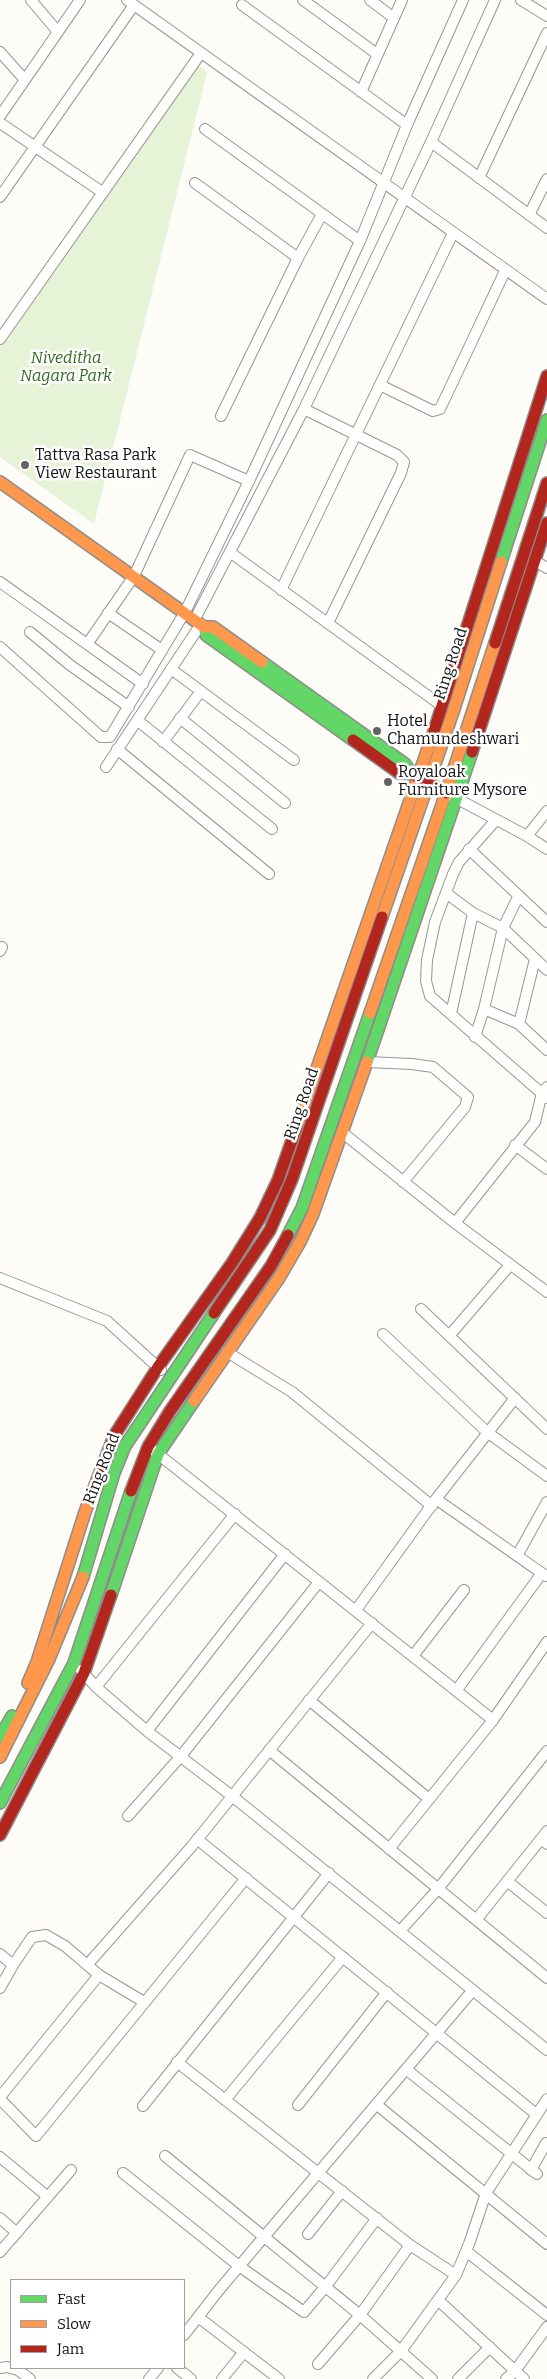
<!DOCTYPE html>
<style>
body{margin:0}
#map{position:relative;width:547px;height:2379px;overflow:hidden;background:#fdfcf7;font-family:Bitter,serif}
canvas{display:block}
.legend{position:absolute;left:10px;top:2279px;width:175px;height:90px;box-sizing:border-box;background:#fff;border:1px solid #a0a0a0;margin:0;padding:6px 9px;list-style:none;font-size:15px;color:#111}
.legend li{display:flex;align-items:center;gap:10px;height:25px}
.legend b{width:25px;border:1px solid #a0a0a0}
</style>
<div id="map">
<canvas width="547" height="2379"></canvas>
<ul class="legend">
<li><b style="height:6px;background:#63d668"></b>Fast</li>
<li><b style="height:6px;background:#ff974d"></b>Slow</li>
<li><b style="height:6px;background:#b3261e"></b>Jam</li>
</ul>
</div>
<script>
const g = document.querySelector('canvas').getContext('2d');
g.lineJoin = 'round';
function fillPath(path, color) { g.fillStyle = color; g.fill(path, 'evenodd'); }
const toPath = rows => new Path2D(rows.map(r => 'M' + r).join(''));
function stroke(path, color, width, dash) { g.strokeStyle = color; g.lineWidth = width; g.lineCap = dash ? 'butt' : 'round'; g.setLineDash(dash || []); g.stroke(path); }
function label(font, color, halo, rows, align = 'center') {
  g.font = font + ' Bitter,serif'; g.lineWidth = 5; g.setLineDash([]); g.textBaseline = 'middle'; g.strokeStyle = halo; g.fillStyle = color; for (const [text, x, y, turn = 0] of rows) {
    g.save(); g.translate(x, y); g.rotate((+turn || 0) * Math.PI / 180); g.textAlign = isNaN(turn) ? turn : align; if (halo) g.strokeText(text, 0, 0); g.fillText(text, 0, 0); g.restore();
  }
}
const green = toPath([
 [197,63,207,73,94,524,0,457,0,346]
]);
const street = toPath([
 [31,0,58,32],
 [127,0,547,299],
 [303,0,377,54],
 [370,0,394,18],
 [521,0,547,16],
 [242,5,407,125],
 [0,52,25,80],
 [361,92,402,0],
 [0,116,80,0],
 [0,123,102,192],
 [205,129,360,241,407,125,463,0],
 [431,142,547,228],
 [479,178,547,33],
 [195,183,298,258,322,214],
 [0,197,134,5],
 [529,215,547,179],
 [0,339,201,53],
 [380,385,433,411,440,409,505,271],
 [304,409,397,455,404,462,401,473,328,623],
 [221,416,298,258],
 [231,553,442,706],
 [535,561,547,568],
 [0,582,143,684],
 [281,590,453,233],
 [108,613,162,650],
 [195,619,304,409,431,142,495,0],
 [30,632,70,665,129,707],
 [88,643,134,576,190,455,249,481],
 [0,647,101,737,110,737,185,612,249,481,360,241],
 [171,669,294,760],
 [180,718,285,803],
 [137,720,272,829],
 [163,742,201,691],
 [117,749,269,874],
 [106,767,201,624],
 [452,796,527,836,547,811],
 [496,820,459,862,453,874,435,922,427,960,426,981,430,996,547,1098],
 [527,836,547,849],
 [469,849,547,922],
 [446,893,473,913,503,928,547,970],
 [0,951,2,947],
 [484,1009,519,1024,547,1050],
 [451,1014,473,913],
 [519,1024,535,959],
 [475,1037,484,1009,503,928,518,897],
 [367,1062,412,1064,433,1067,468,1097,465,1107,403,1182],
 [343,1133,455,1223,547,1292],
 [515,1145,547,1169],
 [455,1223,535,1122,542,1093,547,1087],
 [0,1278,107,1321,161,1370],
 [421,1309,547,1429],
 [383,1334,487,1432,547,1476],
 [449,1336,510,1265],
 [227,1352,292,1392,432,1506],
 [153,1450,493,1720],
 [436,1499,546,1576],
 [517,1556,547,1502],
 [356,1610,436,1499,515,1398],
 [413,1656,464,1590],
 [81,1670,96,1687,147,1731,232,1796,547,2050],
 [96,1687,235,1514],
 [456,1691,542,1573],
 [309,1700,429,1799],
 [147,1731,285,1554],
 [269,1750,547,1978],
 [128,1816,181,1756,319,1582],
 [197,1839,536,2114],
 [541,1839,547,1831],
 [389,1849,493,1720,547,1642],
 [507,1881,547,1913],
 [476,1920,541,1839,547,1844],
 [400,1931,438,1889,547,1751],
 [0,1954,13,1965,32,1937,46,1935,65,1946,99,1975,144,2002],
 [88,1964,192,1846,372,1623],
 [0,1988,13,1965],
 [177,2062,410,2245,456,2275],
 [407,2070,537,2174],
 [0,2097,99,1975],
 [0,2099,36,2136,246,1878],
 [225,2100,343,1957],
 [298,2105,387,1992],
 [377,2105,547,2244],
 [143,2106,329,1873],
 [165,2156,360,2315,432,2379],
 [0,2157,48,2197],
 [531,2170,546,2143],
 [123,2173,239,2266,304,2312,326,2286,377,2218],
 [0,2218,17,2233],
 [308,2234,342,2191],
 [466,2251,547,2315],
 [0,2252,71,2170],
 [439,2301,524,2379],
 [198,2317,279,2379],
 [184,2335,219,2290,473,1990],
 [318,2364,360,2315,410,2245],
 [0,2368,7,2367,18,2370,30,2379],
 [177,2368,191,2379],
 [149,2379,158,2368],
 [222,2379,244,2352],
 [373,2379,401,2351,456,2275,469,2244,486,2193,547,2099],
 [458,2379,490,2347],
 [506,2379,515,2371,547,2327]
]);
const fast = toPath([
 [501,562,547,420],
 [204,627,206,635,353,740],
 [262,662,405,764,412,774],
 [367,1062,472,752],
 [288,1235,302,1208,370,1013],
 [83,1577,114,1473,125,1446,214,1313],
 [111,1595,158,1454,194,1401],
 [0,1737,12,1716],
 [0,1803,74,1663,131,1491]
]);
const slow = toPath([
 [0,482,204,627,213,627,262,662],
 [382,917,453,712,501,562],
 [370,1013,446,793,495,643],
 [297,1126,434,731],
 [194,1401,279,1278,300,1242,313,1214,367,1062],
 [28,1683,37,1662,85,1512,99,1475],
 [0,1757,49,1659,83,1577]
]);
const jam = toPath([
 [495,643,547,483],
 [434,731,547,376],
 [353,740,399,773,412,774,446,793],
 [472,752,547,523],
 [214,1313,270,1230,292,1179,382,917],
 [99,1475,114,1436,158,1367,232,1263,260,1218,278,1180,297,1126],
 [131,1491,148,1447,170,1411,271,1266,288,1235],
 [0,1835,84,1673,111,1595]
]);
const markers = [
 [25,465,5,"#646362"],
 [377,731,5,"#646362"],
 [388,782,5,"#646362"]
];
const parkNames = [
 ["Niveditha",66,359],
 ["Nagara Park",66,377]
];
const poiNames = [
 ["Tattva Rasa Park",35,456],
 ["View Restaurant",35,474],
 ["Hotel",387,722],
 ["Chamundeshwari",387,740],
 ["Royaloak",398,773],
 ["Furniture Mysore",398,791]
];
const streetNames = [
 ["Ring Road",451,664,-72],
 ["Ring Road",302,1104,-71],
 ["Ring Road",102,1469,-69]
];
fillPath(green, '#e7f3d7');
stroke(street, '#979795', 12);
stroke(fast, '#8e8d8b', 14);
stroke(slow, '#8e8d8b', 14);
stroke(jam, '#8e8d8b', 14);
stroke(street, '#fffffe', 10);
stroke(fast, '#63d668', 11);
stroke(slow, '#ff974d', 11);
stroke(jam, '#b3261e', 11);
for (const [x, y, r, color] of markers) { const dot = new Path2D(); dot.arc(x, y, r, 0, 2 * Math.PI); g.fillStyle = color; g.fill(dot); stroke(dot, '#fff', 2); }
label('italic 16px', '#2f6b1f', '#fff', parkNames);
label('16px', '#111', '#fff', poiNames, 'left');
label('16px', '#111', '#fff', streetNames);
</script>
